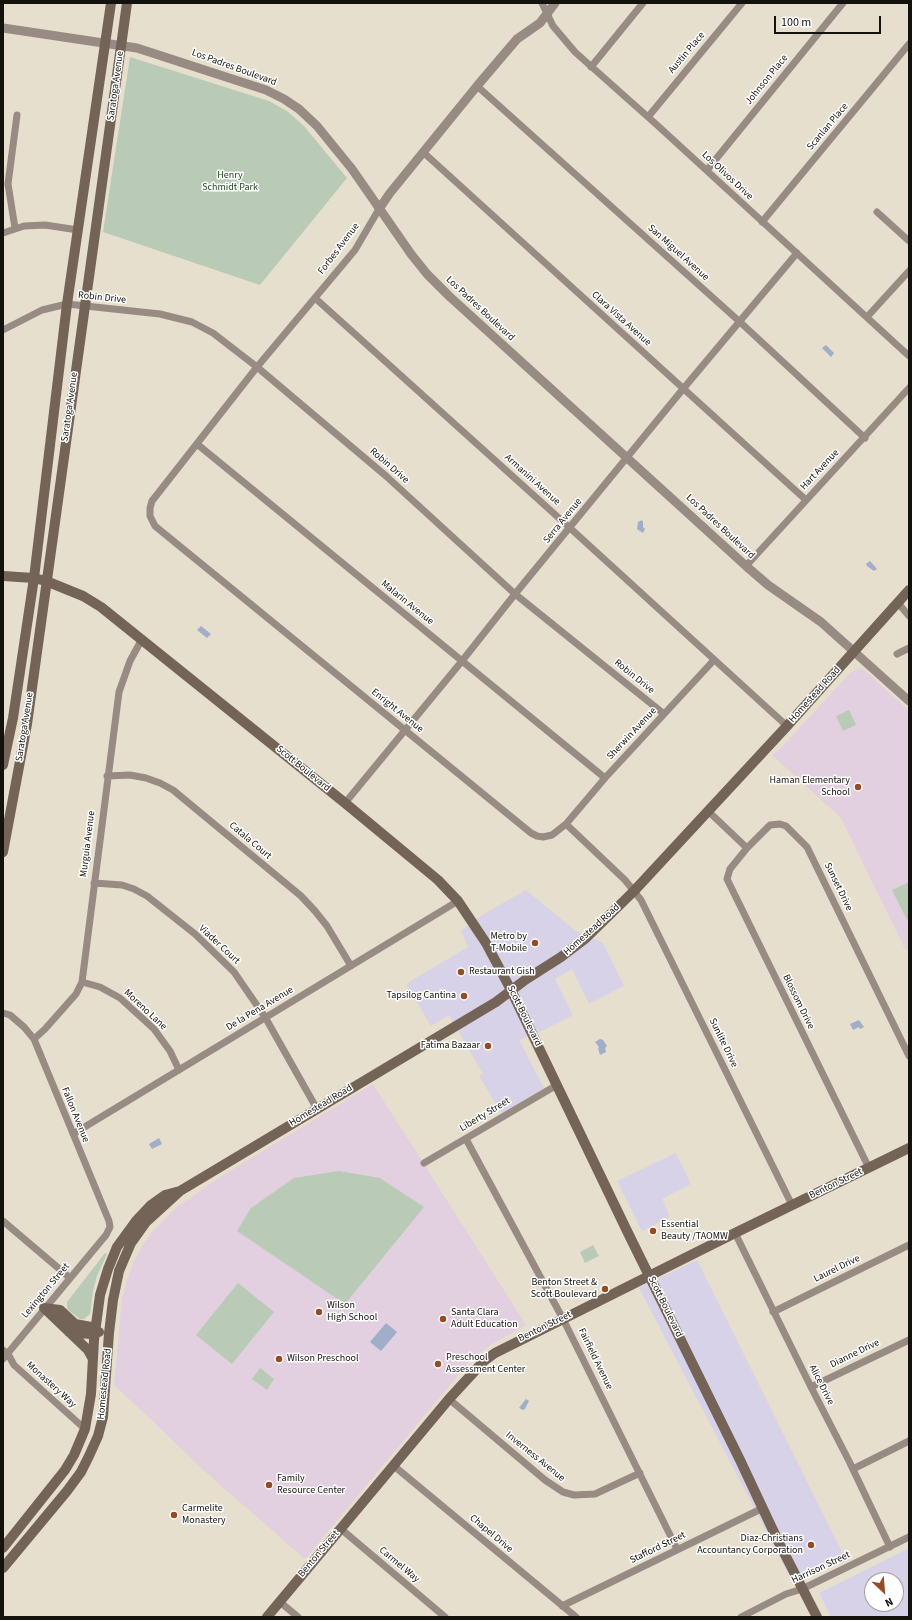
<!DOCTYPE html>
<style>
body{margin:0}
#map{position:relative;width:912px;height:1620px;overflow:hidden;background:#e6dfcd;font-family:"Source Sans 3",sans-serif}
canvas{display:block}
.frame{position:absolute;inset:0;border:4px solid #14120c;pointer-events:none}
.north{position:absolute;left:864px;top:1572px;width:40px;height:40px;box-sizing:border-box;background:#fff;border:1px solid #a1a09e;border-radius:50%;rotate:154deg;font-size:11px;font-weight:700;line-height:16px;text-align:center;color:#14120c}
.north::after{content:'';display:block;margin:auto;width:14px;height:18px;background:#924d24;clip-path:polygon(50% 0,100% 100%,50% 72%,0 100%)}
.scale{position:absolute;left:774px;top:16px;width:107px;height:18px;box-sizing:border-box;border:2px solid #14120c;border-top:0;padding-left:5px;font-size:12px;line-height:14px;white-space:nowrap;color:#14120c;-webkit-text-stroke:3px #fff;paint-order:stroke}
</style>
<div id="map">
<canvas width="912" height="1620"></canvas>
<div class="frame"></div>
<div class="north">N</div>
<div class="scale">100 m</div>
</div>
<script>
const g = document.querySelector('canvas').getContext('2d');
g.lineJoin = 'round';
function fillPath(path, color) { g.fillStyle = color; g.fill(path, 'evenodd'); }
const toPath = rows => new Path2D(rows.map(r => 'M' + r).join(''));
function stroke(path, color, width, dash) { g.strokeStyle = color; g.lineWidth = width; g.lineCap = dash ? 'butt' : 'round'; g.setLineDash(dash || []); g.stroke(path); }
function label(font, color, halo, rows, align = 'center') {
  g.font = font + ' "Source Sans 3",sans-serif'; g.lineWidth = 3; g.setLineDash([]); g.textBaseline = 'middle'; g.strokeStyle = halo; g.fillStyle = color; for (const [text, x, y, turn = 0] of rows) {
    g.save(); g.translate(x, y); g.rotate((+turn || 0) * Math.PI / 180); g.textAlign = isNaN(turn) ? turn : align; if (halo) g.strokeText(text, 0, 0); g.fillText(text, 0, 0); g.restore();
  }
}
const commercial = toPath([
 [526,890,576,931,603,943,624,986,589,1004,572,969,555,979,573,1015,542,1031,519,1040,544,1088,502,1114,479,1076,483,1074,449,1015,431,1026,406,984,468,947,461,931,482,915],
 [676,1153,691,1184,662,1199,670,1217,642,1231,617,1181],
 [697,1260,845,1558,793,1582,639,1288],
 [909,1548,909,1617,831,1617,819,1593],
 [872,1580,896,1580,896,1604,872,1604]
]);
const education = toPath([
 [860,668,865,671,909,711,909,949,906,951,841,818,772,755,780,749,851,672],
 [373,1084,526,1325,490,1345,469,1362,305,1559,201,1468,156,1424,114,1385,122,1298,127,1280,135,1259,144,1243,152,1232,177,1207,220,1177]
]);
const green = toPath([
 [130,57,269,101,287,111,304,126,347,178,260,285,103,232],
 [849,710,856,725,843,731,836,716],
 [909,882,909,919,907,920,892,890],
 [339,1171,380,1178,424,1207,345,1304,237,1231,251,1208,294,1178],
 [593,1245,599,1256,585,1263,580,1252],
 [105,1253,107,1254,97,1276,93,1291,90,1314,84,1319,80,1319,68,1310,67,1307,67,1302],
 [238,1283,274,1312,232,1364,196,1335],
 [260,1368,274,1379,267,1390,252,1379]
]);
const water = toPath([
 [826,345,834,353,831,357,822,348],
 [642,520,643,522,643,527,645,529,643,533,637,529,638,522],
 [870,561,877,569,874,571,867,566,866,564],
 [201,626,211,634,207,638,197,630],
 [859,1020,864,1027,860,1029,859,1027,853,1030,850,1024],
 [600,1039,603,1040,607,1046,605,1048,606,1052,600,1055,598,1048,599,1047,595,1042],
 [159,1138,162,1144,152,1149,149,1144],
 [386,1323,397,1332,381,1351,370,1342],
 [526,1399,529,1401,525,1409,523,1410,519,1408]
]);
const minor = toPath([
 [542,3,553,26,575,52,657,125,909,356],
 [591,67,643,3],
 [477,86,740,322,865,438],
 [648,117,742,3],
 [423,152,806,500],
 [707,170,843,3],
 [379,209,355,250,257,367,152,501,150,508,150,516,155,526,531,833,537,836,543,837,552,835,566,824,605,778,714,660],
 [877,212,909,241],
 [762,222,909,44],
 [15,228,8,184,17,115],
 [3,233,24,226,45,225,78,230],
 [315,298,570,528,787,726],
 [867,317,909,271],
 [3,330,42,310,67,304,160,314,192,322,213,333,257,367,386,476,515,594,664,714],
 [197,444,605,778],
 [746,566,909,388],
 [898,603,909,616],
 [897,654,909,648],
 [107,776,130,775,146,778,160,783,173,790,301,896,315,911,327,926,351,966],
 [345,803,462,661,515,594,683,389,797,253],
 [708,811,747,848],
 [566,824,625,880,641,900,792,1205],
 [94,883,122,885,134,889,147,896,195,934,234,972,265,1017,317,1109],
 [82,982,100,987,120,998,154,1029,170,1051,179,1070],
 [3,1013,10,1015,24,1027,34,1039,109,1221,110,1227,106,1235,3,1359],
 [34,1039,45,1029,76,994,82,982,119,692,130,661,142,639],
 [73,1134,458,901],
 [466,1139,563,1319,677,1549],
 [424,1163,557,1085],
 [869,1168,727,879,730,869,747,848,770,825,780,824,786,826,807,847,909,1056],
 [3,1221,70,1278],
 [735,1233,811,1387,849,1461,890,1547],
 [773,1312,909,1245],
 [3,1350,8,1354,14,1365,85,1429],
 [811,1387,909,1340],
 [449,1399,545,1480,563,1492,574,1495,595,1494,640,1473],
 [394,1466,576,1617],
 [853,1469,909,1441],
 [341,1529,445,1617],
 [280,1602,298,1617],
 [562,1606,763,1508],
 [741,1617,786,1594,802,1589,909,1537]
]);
const tertiary = toPath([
 [3,28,137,48,266,90,284,99,299,109,317,126,352,169,411,254,427,274,449,296,746,566,768,585,821,622,909,701],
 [379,209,390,193,477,86,517,39,540,23,555,3]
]);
const secondary = toPath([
 [3,576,34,578,46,581,83,596,101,607,345,803,438,880,458,901,486,943,511,990,628,1233,740,1460,779,1543,817,1617],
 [3,765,13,718,34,578,67,304,111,3],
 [3,852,27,724,127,3],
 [44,1308,88,1350,93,1359],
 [44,1308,60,1310,75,1324,91,1327,95,1331],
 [69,1332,90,1334,95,1331,99,1332],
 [3,1548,65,1470,74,1455,85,1429,91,1394,94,1340,100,1295,108,1269,117,1247,136,1221,151,1205,165,1195,180,1191],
 [3,1568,67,1491,81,1472,89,1456,98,1436,103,1417,109,1333,113,1300,119,1271,131,1243,146,1222,180,1191,496,1002,525,980,561,957,586,938,634,891,787,726,909,590],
 [267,1617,449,1399,484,1361,495,1353,735,1233,909,1148]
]);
const markers = [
 [858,787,4,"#924d24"],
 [535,943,4,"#924d24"],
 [461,972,4,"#924d24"],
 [464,996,4,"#924d24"],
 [488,1046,4,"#924d24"],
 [653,1231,4,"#924d24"],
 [605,1289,4,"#924d24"],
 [319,1312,4,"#924d24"],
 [443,1319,4,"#924d24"],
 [279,1359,4,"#924d24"],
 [438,1364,4,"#924d24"],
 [269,1485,4,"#924d24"],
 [174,1515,4,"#924d24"],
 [811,1545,4,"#924d24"]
];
const streetNames = [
 ["Austin Place",687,53,-50],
 ["Los Padres Boulevard",234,68,20],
 ["Johnson Place",767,80,-51],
 ["Saratoga Avenue",116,86,-82],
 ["Scanlan Place",828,127,-50],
 ["Los Olivos Drive",727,176,43],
 ["Forbes Avenue",339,249,-53],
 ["San Miguel Avenue",678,253,42],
 ["Robin Drive",102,298,6],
 ["Los Padres Boulevard",480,309,43],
 ["Clara Vista Avenue",621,319,42],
 ["Saratoga Avenue",70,407,-82],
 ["Robin Drive",389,466,41],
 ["Hart Avenue",820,470,-47],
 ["Armanini Avenue",532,480,42],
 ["Serra Avenue",563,521,-51],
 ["Los Padres Boulevard",720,527,43],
 ["Malarin Avenue",407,603,39],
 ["Robin Drive",634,677,39],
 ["Homestead Road",815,695,-48],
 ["Enright Avenue",397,711,39],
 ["Saratoga Avenue",25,727,-81],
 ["Sherwin Avenue",632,734,-47],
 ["Scott Boulevard",303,769,39],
 ["Catala Court",250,841,40],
 ["Murguia Avenue",88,844,-83],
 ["Sunset Drive",838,887,64],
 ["Homestead Road",592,930,-42],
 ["Viader Court",219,945,43],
 ["Blossom Drive",798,1002,64],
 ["De la Pena Avenue",260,1009,-31],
 ["Moreno Lane",145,1010,43],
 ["Scott Boulevard",524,1016,64],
 ["Sunlite Drive",723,1043,64],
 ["Homestead Road",321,1106,-31],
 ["Fallon Avenue",75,1115,68],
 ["Liberty Street",485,1115,-31],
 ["Benton Street",836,1184,-26],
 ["Laurel Drive",837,1269,-26],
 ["Lexington Street",46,1291,-50],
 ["Scott Boulevard",665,1307,64],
 ["Benton Street",545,1327,-26],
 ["Dianne Drive",855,1354,-26],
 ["Fairfield Avenue",595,1359,64],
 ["Homestead Road",105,1384,-84],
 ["Monastery Way",51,1385,42],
 ["Alice Drive",821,1385,63],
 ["Inverness Avenue",535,1457,39],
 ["Chapel Drive",491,1534,40],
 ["Stafford Street",658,1548,-26],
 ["Benton Street",319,1554,-50],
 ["Carmel Way",399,1565,40],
 ["Harrison Street",821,1568,-25]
];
const parkNames = [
 ["Henry",230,176],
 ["Schmidt Park",230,188]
];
const poiNames = [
 ["Haman Elementary",850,781,"right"],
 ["School",850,793,"right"],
 ["Metro by",527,937,"right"],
 ["T-Mobile",527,949,"right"],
 ["Restaurant Gish",469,972],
 ["Tapsilog Cantina",456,996,"right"],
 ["Fatima Bazaar",480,1046,"right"],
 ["Essential",661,1225],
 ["Beauty /TAOMW",661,1237],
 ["Benton Street &",597,1283,"right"],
 ["Scott Boulevard",597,1295,"right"],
 ["Wilson",327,1306],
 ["High School",327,1318],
 ["Santa Clara",451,1313],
 ["Adult Education",451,1325],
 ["Preschool",446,1358],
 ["Assessment Center",446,1370],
 ["Wilson Preschool",287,1359],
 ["Family",277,1479],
 ["Resource Center",277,1491],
 ["Carmelite",182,1509],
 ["Monastery",182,1521],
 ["Diaz-Christians",803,1539,"right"],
 ["Accountancy Corporation",803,1551,"right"]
];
fillPath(commercial, '#d7d2e8');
fillPath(education, '#e2cfdf');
fillPath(green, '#b9cbb7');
fillPath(water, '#a0aec9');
stroke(minor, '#978b83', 7);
stroke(tertiary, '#978b83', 9);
stroke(secondary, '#746357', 10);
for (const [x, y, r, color] of markers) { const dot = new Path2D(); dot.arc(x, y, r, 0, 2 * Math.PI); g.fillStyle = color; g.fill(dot); stroke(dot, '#fff', 1.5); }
label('10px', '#14120c', '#fff', streetNames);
label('10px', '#234521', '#fff', parkNames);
label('10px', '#14120c', '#fff', poiNames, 'left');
</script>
